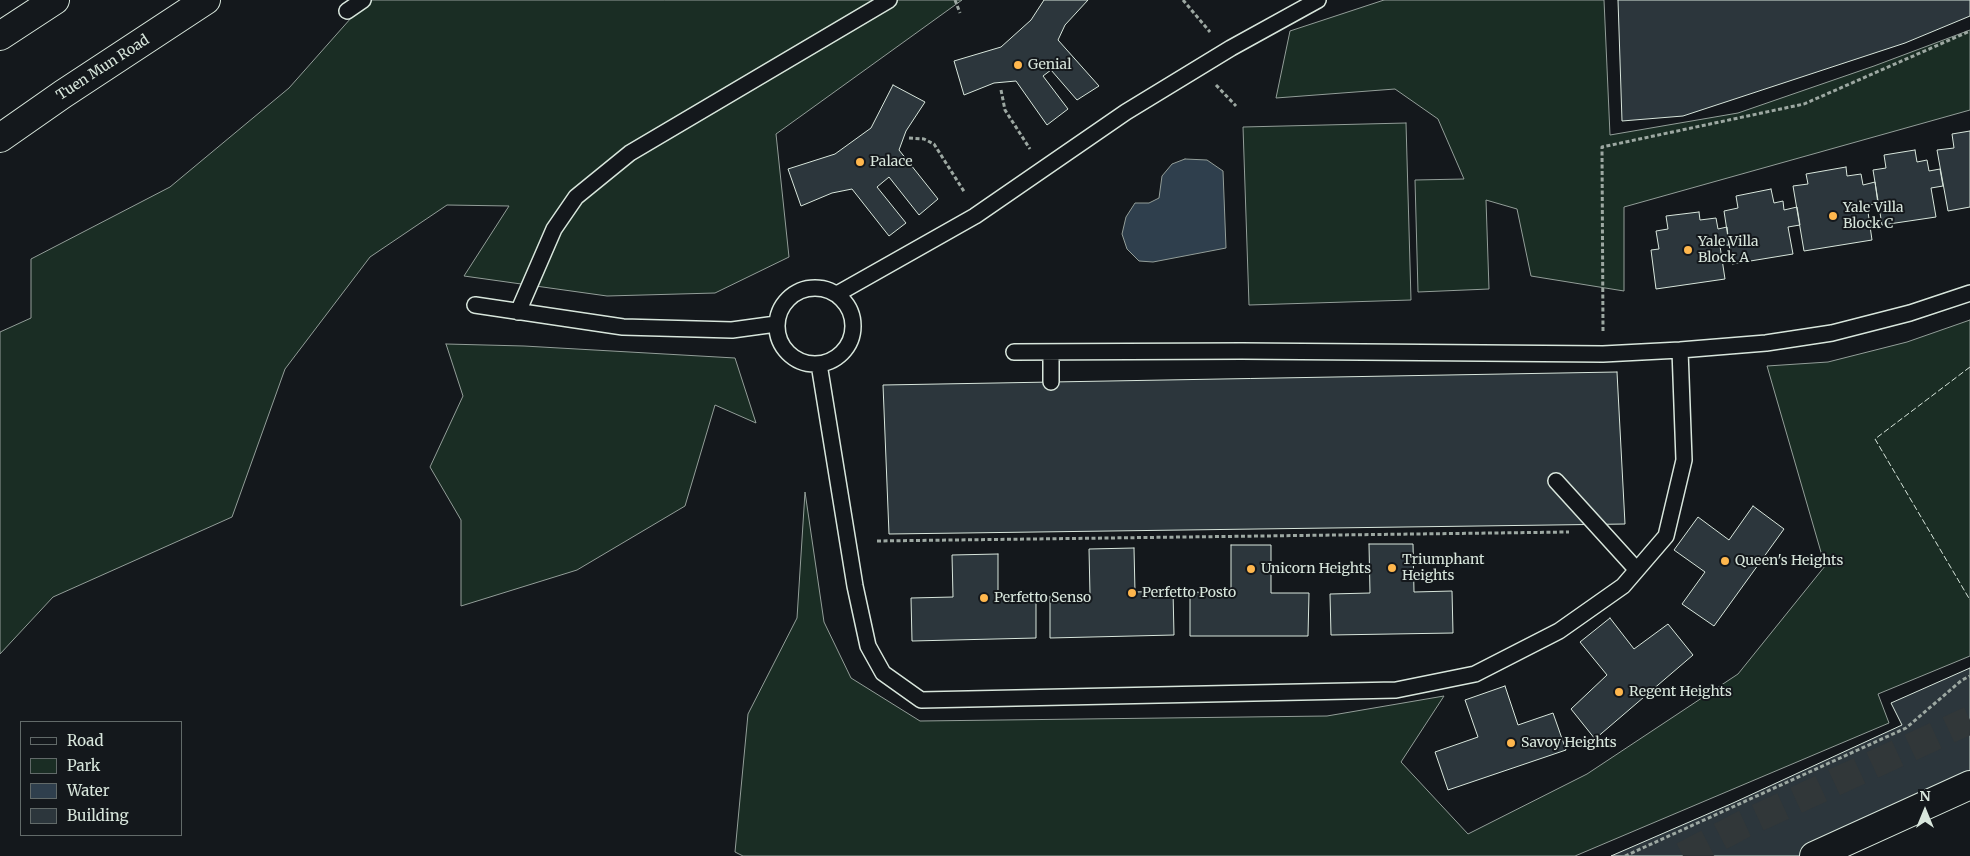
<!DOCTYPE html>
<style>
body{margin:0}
#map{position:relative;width:1970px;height:856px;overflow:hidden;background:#14181c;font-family:Merriweather,serif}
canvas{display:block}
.legend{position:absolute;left:20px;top:721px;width:162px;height:115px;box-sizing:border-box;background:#14181c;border:1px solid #626a69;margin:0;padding:6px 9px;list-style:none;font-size:15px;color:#d8e6dc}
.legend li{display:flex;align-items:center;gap:10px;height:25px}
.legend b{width:25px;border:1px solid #626a69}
.north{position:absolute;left:1900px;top:786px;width:50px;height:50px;-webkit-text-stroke:4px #14181c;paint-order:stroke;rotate:0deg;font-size:14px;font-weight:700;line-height:20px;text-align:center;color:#d8e6dc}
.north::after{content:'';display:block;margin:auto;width:18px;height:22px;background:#d8e6dc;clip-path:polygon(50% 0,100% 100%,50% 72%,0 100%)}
</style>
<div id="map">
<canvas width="1970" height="856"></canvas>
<ul class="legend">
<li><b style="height:6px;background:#14181c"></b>Road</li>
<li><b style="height:14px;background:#1a2d24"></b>Park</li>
<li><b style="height:14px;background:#2f3f4d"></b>Water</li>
<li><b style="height:14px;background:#2c363c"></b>Building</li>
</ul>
<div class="north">N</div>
</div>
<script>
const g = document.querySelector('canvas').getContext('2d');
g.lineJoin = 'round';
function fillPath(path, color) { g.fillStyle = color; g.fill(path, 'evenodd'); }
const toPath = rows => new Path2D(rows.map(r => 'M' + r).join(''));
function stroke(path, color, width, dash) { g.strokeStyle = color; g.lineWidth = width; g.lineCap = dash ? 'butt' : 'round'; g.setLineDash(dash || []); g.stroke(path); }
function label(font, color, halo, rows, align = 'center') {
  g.font = font + ' Merriweather,serif'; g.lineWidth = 4; g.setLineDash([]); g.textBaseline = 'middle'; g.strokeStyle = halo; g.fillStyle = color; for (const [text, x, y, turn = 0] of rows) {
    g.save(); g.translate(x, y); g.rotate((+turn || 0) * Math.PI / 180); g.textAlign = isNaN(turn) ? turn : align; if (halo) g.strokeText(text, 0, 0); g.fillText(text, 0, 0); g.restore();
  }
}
const green = toPath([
 [367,0,962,0,776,134,789,257,715,293,607,296,464,276,509,206,447,205,370,257,285,369,232,517,53,597,0,654,0,332,31,318,31,259,170,187,289,88,367,0],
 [1384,0,1604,0,1610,135,1738,113,1874,66,1970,30,1970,110,1624,207,1624,291,1531,276,1517,209,1486,200,1489,289,1418,292,1415,180,1464,179,1438,119,1395,89,1276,98,1290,31,1384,0],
 [1406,123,1411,300,1249,305,1243,127,1406,123],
 [1970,320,1970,656,1878,694,1889,723,1575,856,743,856,735,852,748,714,797,618,805,492,824,622,851,678,920,721,1327,716,1444,696,1401,762,1468,834,1587,774,1738,674,1825,566,1767,366,1828,362,1907,342,1970,320],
 [446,344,524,346,735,358,756,423,715,405,685,506,577,570,461,606,461,520,430,467,463,396,446,344]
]);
const water = toPath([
 [1185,159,1207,160,1223,171,1226,248,1153,262,1139,261,1127,249,1122,234,1126,217,1135,203,1149,203,1159,198,1162,176,1172,164,1185,159]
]);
const building = toPath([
 [1044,0,1088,0,1065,25,1058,40,1099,86,1077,100,1051,70,1043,76,1068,109,1047,125,1016,81,994,83,964,95,954,61,1001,47,1031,20,1044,0],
 [1618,0,1970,0,1970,16,1905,43,1683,116,1622,121,1618,0],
 [893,85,925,102,906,131,899,150,938,199,919,215,889,177,877,187,906,223,889,236,852,189,832,193,801,206,788,169,835,154,871,128,893,85],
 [1970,131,1970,207,1948,211,1937,150,1954,148,1952,134,1970,131],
 [1915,150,1917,162,1927,160,1929,171,1940,169,1943,186,1931,188,1936,217,1882,225,1873,170,1886,168,1884,155,1915,150],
 [1846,167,1847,176,1861,174,1863,185,1875,182,1878,204,1867,205,1872,240,1804,251,1793,186,1808,184,1806,174,1846,167],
 [1771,189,1774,203,1783,201,1784,210,1797,207,1800,225,1788,227,1793,254,1732,264,1724,211,1738,208,1736,196,1771,189],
 [1699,212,1700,220,1716,218,1718,229,1727,227,1729,245,1720,246,1725,279,1656,289,1651,250,1659,249,1656,231,1668,229,1666,216,1699,212],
 [1617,372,1625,524,889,534,883,385,1617,372],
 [1753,506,1784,529,1714,626,1682,604,1705,572,1674,550,1698,517,1729,540,1753,506],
 [1369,544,1413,544,1414,592,1452,591,1453,633,1331,635,1330,594,1370,593,1369,544],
 [1231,545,1271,545,1271,593,1309,593,1308,636,1190,636,1190,592,1231,593,1231,545],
 [1134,548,1135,592,1173,591,1174,635,1050,638,1050,596,1090,595,1089,549,1134,548],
 [998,554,998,594,1036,594,1036,638,912,641,911,598,953,597,952,555,998,554],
 [1610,618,1634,649,1668,624,1693,655,1595,739,1571,709,1607,675,1580,642,1610,618],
 [1970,668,1970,781,1807,856,1611,856,1733,803,1902,725,1891,703,1970,668],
 [1505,686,1518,725,1553,713,1566,750,1448,790,1435,752,1478,737,1465,700,1505,686]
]);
const primaryTunnel = toPath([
 [1683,856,1744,824,1970,720]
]);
const path = toPath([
 [955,0,960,13],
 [1183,0,1210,32],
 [1216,85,1236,106],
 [1001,90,1005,110,1030,149],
 [909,138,924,139,934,144,965,193],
 [1603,331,1602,147,1804,104,1970,31],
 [877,541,1569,532],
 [1625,856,1906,728,1962,680,1970,676]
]);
const service = toPath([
 [347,11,363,0],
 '777 326a38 38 0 1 1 76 0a38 38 0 1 1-76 0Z',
 [837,294,975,216,1126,112,1231,48,1318,0],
 [475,305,623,327,732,330,776,324],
 [518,312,554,229,576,197,630,153,889,0],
 [1014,352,1242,351,1603,354,1680,350,1766,343,1832,333,1910,313,1970,293],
 [1051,352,1051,382],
 [819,364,855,586,868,646,883,673,921,700,1396,690,1475,674,1559,631,1623,586,1666,536,1684,460,1680,350],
 [1556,481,1636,569]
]);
const primary = toPath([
 [1814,856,1970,785]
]);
const motorway = toPath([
 [0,36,55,0],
 [0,138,63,94,206,0]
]);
const fence = toPath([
 [1970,367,1875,439,1970,600]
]);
const markers = [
 [1018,65,5,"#ffb74d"],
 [860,162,5,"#ffb74d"],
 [1833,216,5,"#ffb74d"],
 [1688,250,5,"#ffb74d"],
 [1725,561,5,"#ffb74d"],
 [1392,568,5,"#ffb74d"],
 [1251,569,5,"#ffb74d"],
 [1132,593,5,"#ffb74d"],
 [984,598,5,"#ffb74d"],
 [1619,692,5,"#ffb74d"],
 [1511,743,5,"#ffb74d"]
];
const poiNames = [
 ["Genial",1028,65],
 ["Palace",870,162],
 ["Yale Villa",1843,208],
 ["Block C",1843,224],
 ["Yale Villa",1698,242],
 ["Block A",1698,258],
 ["Triumphant",1402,560],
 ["Heights",1402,576],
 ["Queen's Heights",1735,561],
 ["Unicorn Heights",1261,569],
 ["Perfetto Posto",1142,593],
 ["Perfetto Senso",994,598],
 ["Regent Heights",1629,692],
 ["Savoy Heights",1521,743]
];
const streetNames = [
 ["Tuen Mun Road",103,68,-33]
];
fillPath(green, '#1a2d24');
stroke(green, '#939e99', 1);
fillPath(water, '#2f3f4d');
stroke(water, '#939e99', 1);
fillPath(building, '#2c363c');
stroke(building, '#d8e6dc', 1);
stroke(primaryTunnel, '#313739', 28, [28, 14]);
stroke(service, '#d8e6dc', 18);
stroke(primary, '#d8e6dc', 30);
stroke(motorway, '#d8e6dc', 30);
stroke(path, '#9da8a2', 3, [4, 2.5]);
stroke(service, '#14181c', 15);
stroke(primary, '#14181c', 28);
stroke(motorway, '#14181c', 28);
stroke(fence, '#d8e6dc', 1, [6, 2.5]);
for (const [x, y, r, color] of markers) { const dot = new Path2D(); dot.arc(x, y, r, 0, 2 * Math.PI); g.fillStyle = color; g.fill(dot); stroke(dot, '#14181c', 2); }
label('14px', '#d8e6dc', '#14181c', poiNames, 'left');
label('14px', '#d8e6dc', '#14181c', streetNames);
</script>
